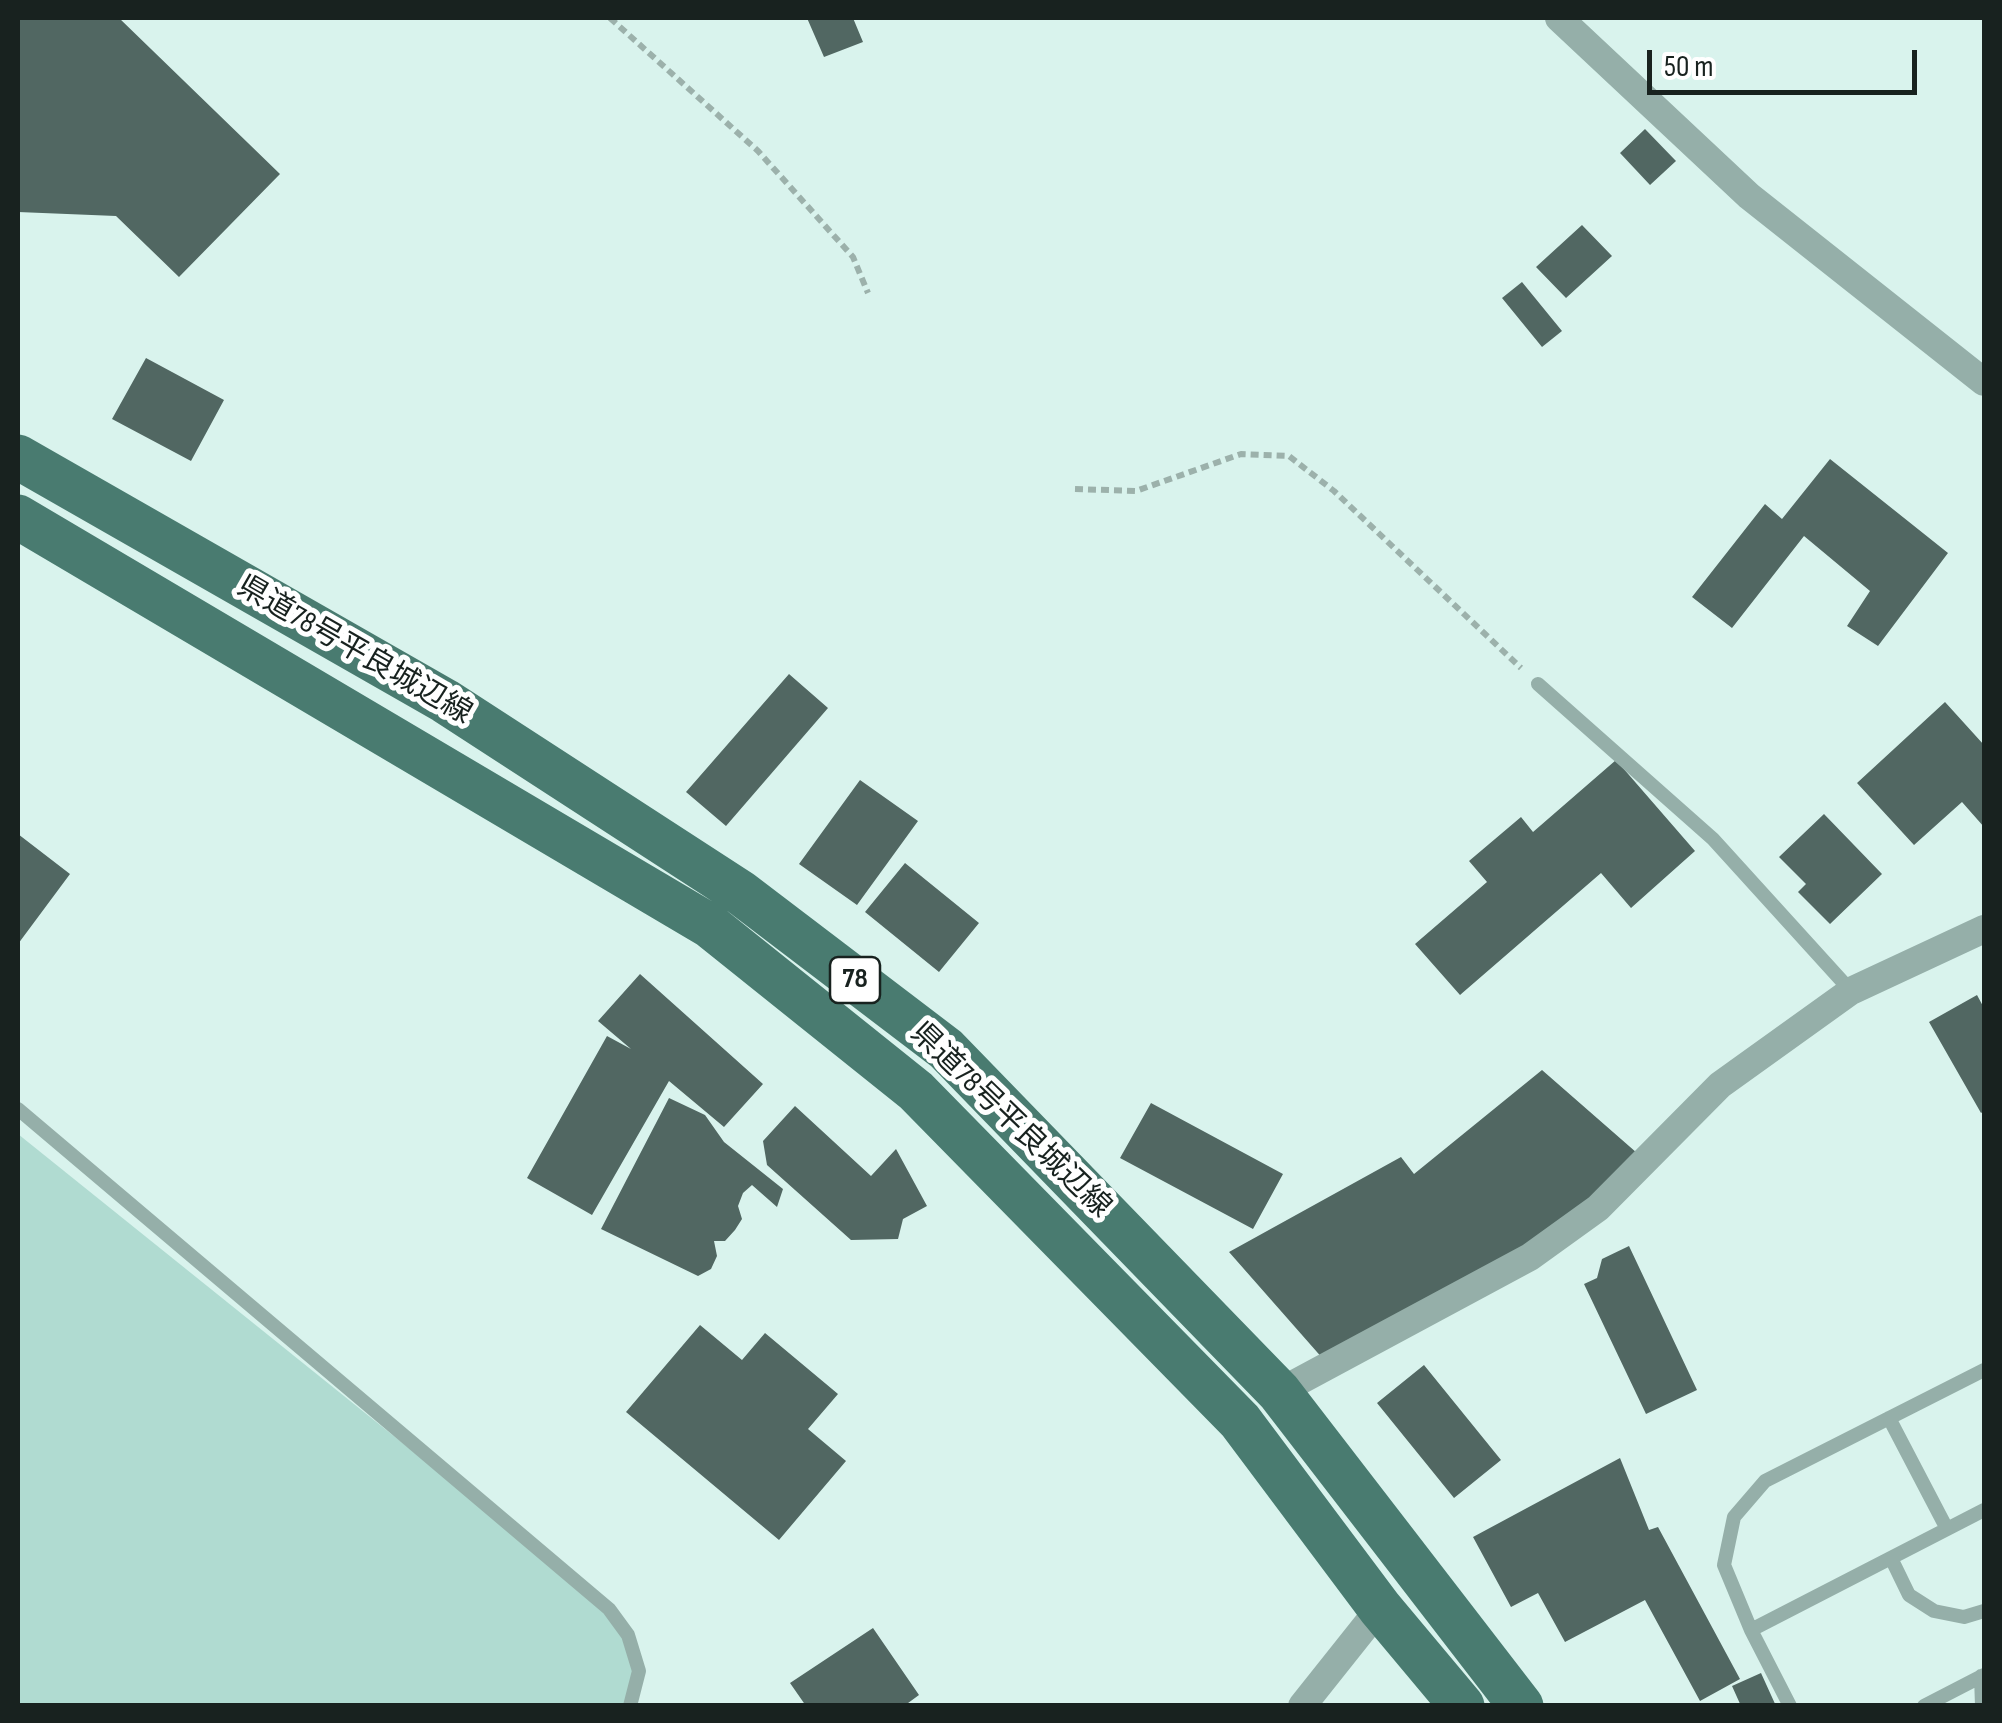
<!DOCTYPE html>
<meta charset="utf-8">
<style>
body{margin:0}
#map{position:relative;width:2002px;height:1723px;overflow:hidden;background:#d9f3ed;font-family:"Sofia Sans Condensed",sans-serif}
canvas{display:block}
.frame{position:absolute;inset:0;border:20px solid #18221f;pointer-events:none}
.scale{position:absolute;left:1647px;top:50px;width:270px;height:45px;box-sizing:border-box;border:5px solid #18221f;border-top:0;padding-left:12px;font-size:30px;line-height:35px;white-space:nowrap;color:#18221f;-webkit-text-stroke:8px #fff;paint-order:stroke}
</style>
<div id="map">
<canvas width="2002" height="1723"></canvas>
<div class="frame"></div>
<div class="scale">50 m</div>
</div>
<script>
const g = document.querySelector('canvas').getContext('2d');
g.lineJoin = 'round';
function fillPath(path, color) { g.fillStyle = color; g.fill(path, 'evenodd'); }
const toPath = rows => new Path2D(rows.map(r => 'M' + r).join(''));
function stroke(path, color, width, dash) { g.strokeStyle = color; g.lineWidth = width; g.lineCap = dash ? 'butt' : 'round'; g.setLineDash(dash || []); g.stroke(path); }
function label(font, color, halo, rows, align = 'center') {
  g.font = font + ' "Sofia Sans Condensed","Noto Sans JP",sans-serif'; g.lineWidth = 10; g.setLineDash([]); g.textBaseline = 'middle'; g.strokeStyle = halo; g.fillStyle = color; for (const [text, x, y, turn = 0] of rows) {
    g.save(); g.translate(x, y); g.rotate((+turn || 0) * Math.PI / 180); g.textAlign = isNaN(turn) ? turn : align; if (halo) g.strokeText(text, 0, 0); g.fillText(text, 0, 0); g.restore();
  }
}
const green = toPath([
 [18,1134,609,1609,639,1671,630,1705,18,1705]
]);
const building = toPath([
 [18,18,119,18,280,174,179,277,116,216,18,212],
 [807,18,853,18,863,42,824,57],
 [1645,129,1676,161,1650,185,1620,153],
 [1582,225,1612,256,1566,298,1536,267],
 [1522,282,1562,331,1542,347,1502,298],
 [146,358,224,400,191,461,112,419],
 [1830,459,1948,553,1878,646,1847,626,1870,591,1804,536,1732,628,1692,597,1765,504,1782,519],
 [789,674,828,708,726,826,686,792],
 [1945,702,1984,745,1984,827,1962,802,1914,845,1857,783],
 [1616,760,1695,851,1631,908,1601,873,1460,995,1415,944,1487,882,1469,861,1521,817,1533,832],
 [860,780,918,821,857,905,799,864],
 [1824,814,1882,874,1830,924,1798,892,1806,884,1779,857],
 [18,834,70,874,18,944],
 [905,863,979,923,939,972,865,912],
 [640,974,763,1084,724,1127,669,1081,592,1215,527,1178,607,1036,631,1049,598,1021],
 [1977,995,1984,1008,1984,1111,1981,1113,1929,1022],
 [1542,1070,1645,1160,1598,1208,1324,1360,1229,1252,1401,1157,1414,1174],
 [669,1098,705,1115,724,1142,783,1189,777,1207,752,1185,743,1193,738,1206,742,1219,735,1230,725,1241,714,1241,717,1256,711,1269,698,1276,601,1229],
 [1151,1103,1283,1174,1253,1229,1120,1158],
 [795,1106,871,1176,896,1149,927,1206,903,1219,898,1239,851,1240,767,1165,763,1141],
 [1629,1246,1697,1390,1646,1414,1584,1284,1597,1278,1602,1259],
 [700,1325,742,1360,765,1333,838,1394,808,1429,846,1461,779,1540,626,1412],
 [1424,1365,1501,1460,1454,1498,1377,1403],
 [1620,1458,1649,1530,1658,1527,1740,1679,1700,1701,1645,1600,1565,1642,1538,1593,1511,1607,1473,1537],
 [873,1628,919,1695,904,1706,806,1706,790,1683],
 [1761,1673,1776,1706,1741,1706,1732,1686]
]);
const path = toPath([
 [610,18,758,151,853,257,868,293],
 [1075,489,1136,491,1241,454,1289,456,1334,491,1521,668]
]);
const service = toPath([
 [1538,684,1713,839,1851,991],
 [18,1109,609,1609,628,1635,639,1671,630,1706],
 [1889,1418,1947,1529],
 [1891,1558,1909,1595,1934,1611,1964,1617,1984,1611],
 [1751,1630,1984,1510],
 [1981,1676,1982,1706],
 [1790,1706,1751,1630,1724,1565,1734,1517,1765,1481,1984,1370],
 [1924,1706,1984,1675]
]);
const minor = toPath([
 [1559,18,1749,196,1984,382],
 [1279,1392,1530,1257,1598,1208,1720,1085,1851,991,1984,929],
 [1302,1706,1380,1608]
]);
const primary = toPath([
 [18,457,445,701,741,893,946,1049,1279,1392,1521,1706],
 [18,517,710,926,916,1091,1240,1421,1380,1608,1462,1706]
]);
const shields = [
 [855,980,50]
];
const shieldNames = [
 ["78",855,980]
];
const streetNames = [
 ["県道78号平良城辺線",354,651,30],
 ["県道78号平良城辺線",1010,1121,44]
];
fillPath(green, '#b0dbd1');
fillPath(building, '#516762');
stroke(path, '#9cb1ab', 6, [8, 5]);
stroke(service, '#95afa9', 14);
stroke(minor, '#95afa9', 28);
stroke(primary, '#497b70', 45);
for (const [x, y, w] of shields) { const box = new Path2D(); box.roundRect(x - w / 2, y - 23, w, 46, 8); g.fillStyle = '#fff'; g.fill(box); stroke(box, '#18221f', 2.5); }
label('bold 28px', '#18221f', null, shieldNames);
label('30px', '#18221f', '#fff', streetNames);
</script>
